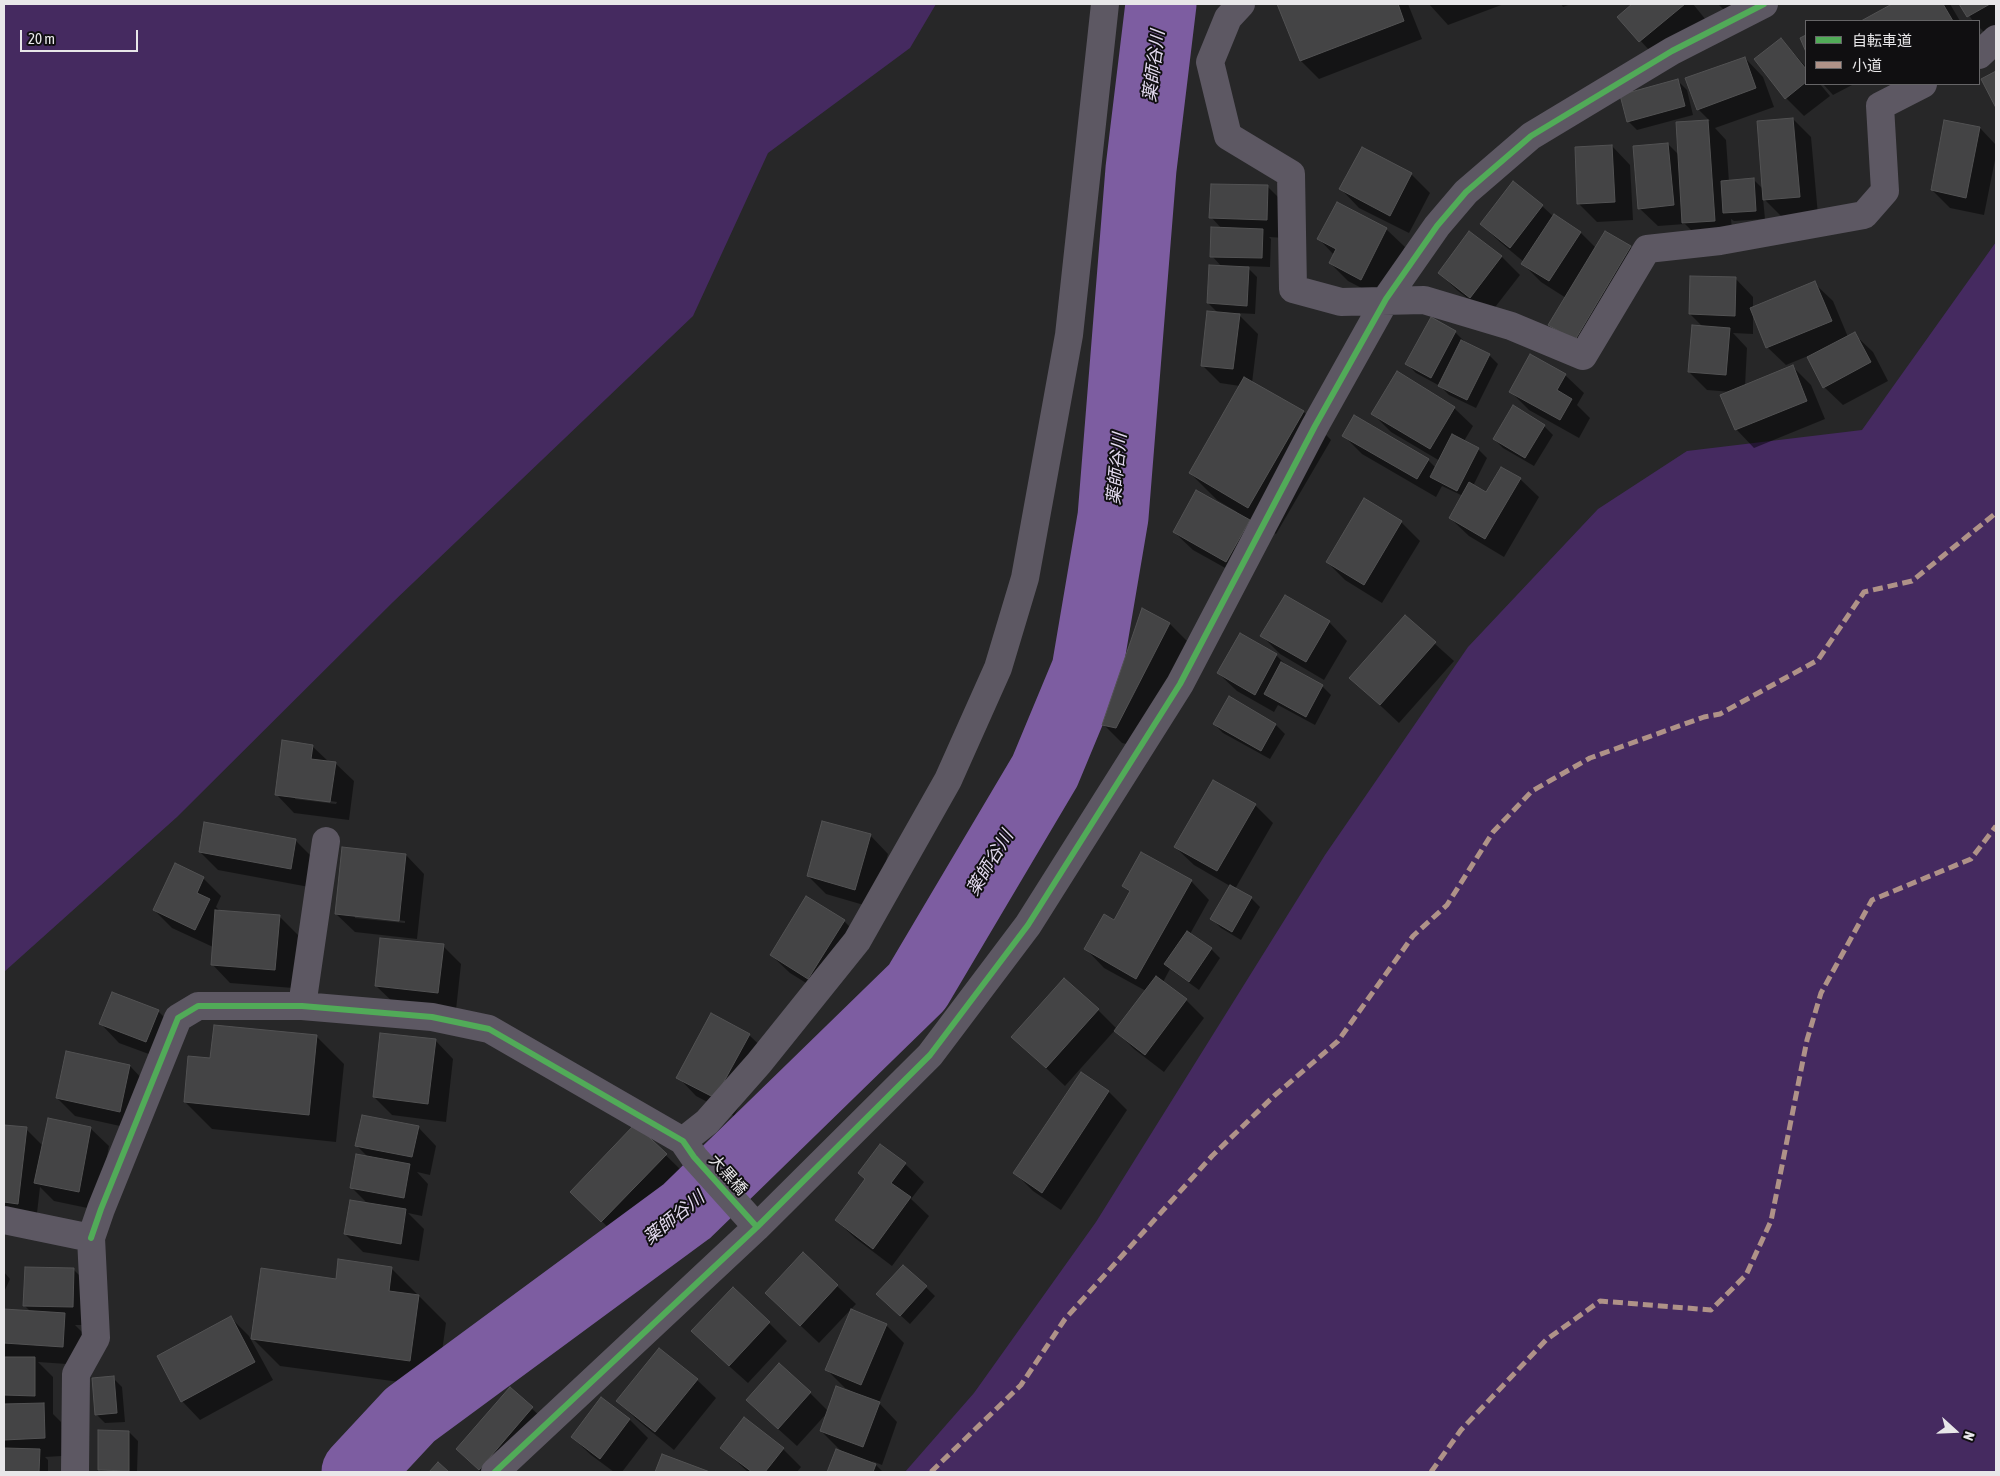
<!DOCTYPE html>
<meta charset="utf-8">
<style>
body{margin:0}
#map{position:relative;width:2000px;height:1476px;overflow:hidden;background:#272728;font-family:"Asap Condensed","Noto Sans JP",sans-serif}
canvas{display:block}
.frame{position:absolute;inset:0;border:5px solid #e8e7e9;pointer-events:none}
.legend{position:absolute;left:1805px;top:20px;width:175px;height:65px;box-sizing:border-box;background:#100f11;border:1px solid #666567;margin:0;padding:6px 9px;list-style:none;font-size:15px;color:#e8e7e9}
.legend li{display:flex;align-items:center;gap:10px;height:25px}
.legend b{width:25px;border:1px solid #666567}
.north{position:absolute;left:1930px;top:1406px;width:50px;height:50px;-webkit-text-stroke:4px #100f11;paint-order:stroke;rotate:110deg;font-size:14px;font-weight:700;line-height:20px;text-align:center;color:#e8e7e9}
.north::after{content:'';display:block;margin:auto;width:18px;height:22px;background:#e8e7e9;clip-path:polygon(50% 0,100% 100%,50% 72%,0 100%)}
.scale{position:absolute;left:20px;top:30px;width:118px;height:22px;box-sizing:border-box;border:2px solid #e8e7e9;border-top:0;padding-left:6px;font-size:15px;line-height:18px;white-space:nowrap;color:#e8e7e9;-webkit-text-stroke:4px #100f11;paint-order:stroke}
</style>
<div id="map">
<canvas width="2000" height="1476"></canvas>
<div class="frame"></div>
<ul class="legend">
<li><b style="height:6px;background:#51ab58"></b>自転車道</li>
<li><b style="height:6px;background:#af9288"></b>小道</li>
</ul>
<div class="north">N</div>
<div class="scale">20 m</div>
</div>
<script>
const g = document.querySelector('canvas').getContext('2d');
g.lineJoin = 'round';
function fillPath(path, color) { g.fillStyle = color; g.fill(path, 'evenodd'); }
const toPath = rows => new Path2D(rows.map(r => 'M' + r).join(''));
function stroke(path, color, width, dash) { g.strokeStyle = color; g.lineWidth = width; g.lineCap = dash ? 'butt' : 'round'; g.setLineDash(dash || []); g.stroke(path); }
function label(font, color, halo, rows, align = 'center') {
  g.font = font + ' "Asap Condensed","Noto Sans JP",sans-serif'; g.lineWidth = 4; g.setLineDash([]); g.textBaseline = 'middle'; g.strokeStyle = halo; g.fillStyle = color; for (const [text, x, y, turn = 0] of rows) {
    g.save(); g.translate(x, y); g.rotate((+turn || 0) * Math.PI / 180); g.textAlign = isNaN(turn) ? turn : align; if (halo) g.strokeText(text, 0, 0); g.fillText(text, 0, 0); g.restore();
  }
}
const green = toPath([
 [4,4,936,4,910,48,768,153,693,316,393,602,177,817,4,972],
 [1996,242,1996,1472,905,1472,974,1393,1096,1222,1325,855,1468,647,1598,509,1687,451,1862,430]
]);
const shadow = toPath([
 [1282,4,1408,4,1422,39,1319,79,1301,61,1279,5],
 [1429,4,1504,4,1448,25],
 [1561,4,1571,4,1563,7],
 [1634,4,1693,4,1706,20,1658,60,1619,17],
 [1718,4,1754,4,1734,20],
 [1894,4,1950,4,1960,21,1864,21],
 [1961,4,1996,4,1996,29,1986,34,1979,27,1979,21,1973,21],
 [1781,39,1806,67,1806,84,1820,84,1830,96,1804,116,1786,98],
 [1745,58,1763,77,1774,107,1715,128,1726,140,1729,182,1754,180,1764,190,1793,119,1811,137,1818,215,1783,218,1763,198,1765,219,1734,221,1731,219,1733,239,1702,241,1685,224,1658,226,1639,208,1668,144,1680,156,1678,123,1710,121,1698,109],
 [1678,81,1687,90,1693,115,1637,130,1628,121],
 [1823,84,1854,84,1833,95],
 [1980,128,1996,145,1996,155,1984,215,1950,208,1932,190],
 [1612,146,1630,165,1633,220,1597,222,1578,203],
 [1411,174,1430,193,1409,233,1359,208,1341,189],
 [1268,187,1286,205,1285,238,1269,237,1271,239,1270,267,1246,266,1257,277,1255,314,1237,313,1258,334,1252,383,1304,412,1331,440,1276,534,1245,518,1267,540,1245,579,1193,550,1174,532,1236,514,1237,512,1217,500,1190,473,1240,386,1220,383,1202,365,1218,313,1208,303,1222,267,1212,256,1222,229,1211,217],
 [1542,206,1554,217,1581,233,1596,248,1606,232,1630,247,1649,266,1593,358,1568,343,1550,324,1566,298,1541,282,1523,264,1524,262,1500,242,1481,224],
 [1386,229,1405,247,1379,297,1348,281,1330,263,1334,255,1319,239],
 [1469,233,1502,257,1520,275,1489,315,1458,291,1439,273],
 [1735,278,1753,297,1753,308,1814,283,1833,301,1848,337,1854,334,1873,352,1888,381,1843,405,1824,387,1808,356,1786,365,1767,347,1753,312,1753,334,1733,333,1747,348,1745,386,1793,367,1811,385,1825,419,1754,448,1736,429,1731,392,1707,390,1689,372,1703,327,1690,314],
 [1431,319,1455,332,1464,341,1463,343,1489,355,1498,364,1476,408,1449,395,1440,386,1416,373,1407,364],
 [1565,375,1584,393,1577,405,1590,418,1579,438,1529,410,1510,391],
 [1454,408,1473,426,1464,441,1478,449,1487,458,1473,486,1486,494,1520,479,1539,497,1504,557,1469,536,1450,518,1463,496,1442,486,1436,497,1362,454,1344,436,1428,460,1436,468,1440,461,1391,432,1373,414],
 [1544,426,1553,435,1534,466,1503,448,1494,439],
 [1364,500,1401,522,1420,541,1382,603,1345,580,1327,562],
 [1142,610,1170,624,1188,642,1135,746,1122,743,1103,724],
 [1405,617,1454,661,1399,723,1351,678],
 [1329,622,1347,641,1324,680,1280,654,1262,636],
 [1240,635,1276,655,1289,668,1322,686,1331,695,1315,725,1278,705,1274,712,1237,691,1218,673],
 [1229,698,1276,725,1285,734,1270,759,1223,733,1214,724],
 [312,746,329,762,335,763,354,781,349,820,294,813,276,794],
 [295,796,337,802,336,804,295,799],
 [1255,805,1273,823,1235,889,1251,898,1260,907,1241,940,1221,928,1212,919,1230,886,1194,865,1175,847],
 [870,835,888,854,874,908,826,894,808,876],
 [295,840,314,859,309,887,218,870,200,852],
 [406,855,424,874,417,939,355,932,336,914],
 [355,915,405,921,405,923,355,918],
 [203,878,221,896,216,907,221,912,280,917,298,935,293,988,230,983,212,964,213,947,172,928,154,910],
 [1191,881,1209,900,1190,934,1211,949,1220,958,1199,990,1170,969,1163,982,1186,1000,1204,1018,1164,1072,1134,1049,1115,1030,1065,1086,1013,1037,1098,1010,1117,1029,1146,991,1104,968,1086,949,1115,922,1131,893,1123,886],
 [844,921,863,940,827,996,790,973,771,955],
 [443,946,461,964,456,1010,395,1004,376,986],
 [158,1011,176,1029,165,1060,119,1043,101,1024],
 [749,1035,768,1053,734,1116,696,1096,678,1077],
 [317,1037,344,1064,336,1142,212,1129,185,1102,211,1060],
 [435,1040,453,1059,446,1122,392,1115,374,1097],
 [130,1066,148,1085,138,1130,75,1116,57,1098],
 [1082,1074,1109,1092,1127,1110,1061,1210,1033,1191,1015,1173],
 [635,1125,684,1173,620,1239,572,1192],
 [4,1126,26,1129,43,1146,90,1128,109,1146,97,1210,54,1201,40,1187,36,1222,4,1218],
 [418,1127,436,1146,430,1175,417,1172,428,1184,422,1216,408,1213,424,1229,419,1261,363,1252,345,1234,368,1204,351,1187,368,1157,357,1146],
 [880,1145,905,1164,924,1182,911,1199,929,1216,892,1266,855,1238,836,1220,866,1179],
 [803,1254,856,1304,819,1343,785,1311],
 [904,1266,935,1296,910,1324,887,1303],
 [391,1268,446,1323,437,1387,280,1366,253,1339,337,1280],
 [74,1270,92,1288,91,1325,75,1325,83,1333,81,1365,38,1362,53,1377,53,1414,61,1422,62,1456,45,1457,48,1460,48,1472,4,1472,4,1310,31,1312,24,1305],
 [4,1272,10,1279,4,1292],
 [231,1318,249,1336,273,1380,200,1420,182,1401],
 [769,1323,787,1341,748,1383,711,1350],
 [886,1325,904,1343,879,1403,897,1422,882,1465,872,1461,883,1472,828,1472,836,1450,843,1453,821,1431,828,1412,797,1446,766,1418,810,1393,828,1411,852,1394,853,1392,845,1388,827,1370],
 [659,1349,697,1380,716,1398,674,1450,636,1419,618,1401],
 [113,1378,122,1387,125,1422,105,1423,96,1414],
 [510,1389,551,1426,511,1472,481,1472,458,1449],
 [629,1419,648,1438,622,1472,614,1472,591,1455,572,1437],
 [129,1432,138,1441,137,1472,102,1472,99,1469],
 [722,1448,783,1449,801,1467,797,1472,748,1472]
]);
const river = toPath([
 [357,1472,410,1415,687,1211,917,987,1045,771,1087,670,1113,517,1141,169,1161,4]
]);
const building = toPath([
 [1277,4,1398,4,1404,21,1300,61,1277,4],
 [1632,4,1685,4,1639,42,1617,17,1632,4],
 [1892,4,1943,4,1953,21,1861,21,1892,4],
 [1959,4,1990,4,1967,17,1959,4],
 [1806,35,1806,52,1800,38,1806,35],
 [1781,38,1806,69,1806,82,1785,99,1754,59,1781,38],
 [1745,57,1756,88,1697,110,1685,78,1745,57],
 [1996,71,1996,108,1981,79,1996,71],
 [1678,79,1685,106,1627,122,1620,95,1678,79],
 [1793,118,1800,197,1763,200,1757,121,1793,118],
 [1708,120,1715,221,1682,223,1676,122,1708,120],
 [1944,120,1980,127,1966,198,1931,190,1944,120],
 [1668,143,1674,205,1638,209,1633,146,1668,143],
 [1612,145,1615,202,1577,204,1575,147,1612,145],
 [1362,147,1412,173,1390,216,1339,189,1362,147],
 [1754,178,1756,211,1723,213,1721,181,1754,178],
 [1513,181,1543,205,1510,248,1480,224,1513,181],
 [1211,184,1268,185,1267,220,1209,218,1211,184],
 [1337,202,1387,228,1361,280,1329,263,1336,249,1317,239,1337,202],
 [1554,214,1581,232,1549,281,1521,264,1554,214],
 [1211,227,1263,229,1262,258,1210,257,1211,227],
 [1469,231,1502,256,1470,298,1438,273,1469,231],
 [1605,231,1631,246,1575,340,1548,325,1605,231],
 [1209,265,1249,267,1247,306,1207,303,1209,265],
 [1690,276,1736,277,1735,316,1689,314,1690,276],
 [1815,281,1832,321,1766,348,1750,308,1815,281],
 [1207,311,1240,314,1233,369,1201,366,1207,311],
 [1431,317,1456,331,1431,378,1405,364,1431,317],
 [1692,325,1730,328,1726,375,1688,372,1692,325],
 [1855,332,1871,362,1823,388,1807,357,1855,332],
 [1461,340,1490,354,1467,400,1438,386,1461,340],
 [1530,354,1566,374,1557,390,1572,399,1560,420,1509,392,1530,354],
 [1793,365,1807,401,1735,430,1720,395,1793,365],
 [1397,371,1455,407,1430,449,1371,414,1397,371],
 [1244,377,1304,411,1248,508,1189,473,1244,377],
 [1513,405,1545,425,1525,458,1493,439,1513,405],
 [1354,415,1429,459,1417,479,1342,436,1354,415],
 [1452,434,1479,448,1457,491,1430,477,1452,434],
 [1501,467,1521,478,1485,539,1449,518,1469,482,1486,492,1501,467],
 [1196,490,1250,520,1226,562,1173,532,1196,490],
 [1364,498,1402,521,1364,585,1326,562,1364,498],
 [1285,595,1330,621,1306,662,1260,636,1285,595],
 [1142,608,1170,623,1116,728,1102,725,1142,608],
 [1405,615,1436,642,1380,705,1349,678,1405,615],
 [1240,633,1277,654,1255,695,1217,673,1240,633],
 [1281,662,1323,685,1306,717,1264,694,1281,662],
 [1229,696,1276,724,1261,751,1213,724,1229,696],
 [282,740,313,745,311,759,336,762,330,802,275,795,282,740],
 [1213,780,1256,804,1217,871,1174,847,1213,780],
 [822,821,871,834,855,890,807,876,822,821],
 [204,822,296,839,291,869,199,852,204,822],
 [342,847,406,854,399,921,335,914,342,847],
 [1141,852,1192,880,1136,979,1084,949,1104,914,1114,920,1130,891,1122,886,1141,852],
 [175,863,204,877,197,893,210,899,195,930,153,910,175,863],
 [1230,885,1252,897,1232,932,1210,919,1230,885],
 [806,896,845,920,808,979,770,955,806,896],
 [215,910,280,915,275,970,211,965,215,910],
 [1187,931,1212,948,1189,982,1164,964,1187,931],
 [380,938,444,944,438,993,375,986,380,938],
 [1156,976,1187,999,1145,1055,1114,1031,1156,976],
 [1064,978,1099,1009,1046,1068,1011,1037,1064,978],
 [112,992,159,1010,146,1042,99,1024,112,992],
 [711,1013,750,1034,715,1098,676,1078,711,1013],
 [214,1025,317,1035,309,1115,184,1102,188,1056,210,1058,214,1025],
 [380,1033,436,1039,428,1104,373,1097,380,1033],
 [66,1051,130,1065,120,1112,56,1098,66,1051],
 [1081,1072,1109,1091,1042,1193,1013,1173,1081,1072],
 [362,1115,419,1126,412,1157,355,1146,362,1115],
 [48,1118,91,1127,79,1192,34,1183,48,1118],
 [635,1124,667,1154,601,1222,570,1192,635,1124],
 [4,1125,27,1127,18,1204,4,1202,4,1125],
 [880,1144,906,1163,891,1183,911,1197,873,1249,835,1220,865,1179,858,1173,880,1144],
 [356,1154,410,1164,404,1198,350,1188,356,1154],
 [350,1200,406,1209,401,1244,344,1234,350,1200],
 [803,1252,838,1285,800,1326,765,1293,803,1252],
 [338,1259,392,1267,389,1291,419,1295,410,1361,251,1339,261,1268,336,1279,338,1259],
 [903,1265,927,1286,900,1316,876,1294,903,1265],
 [25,1267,74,1268,73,1307,23,1306,25,1267],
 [733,1287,770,1322,729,1366,691,1331,733,1287],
 [4,1309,65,1313,63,1347,4,1343,4,1309],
 [851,1309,887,1324,861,1385,825,1370,851,1309],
 [231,1316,255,1362,181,1402,157,1356,231,1316],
 [659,1348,698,1379,655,1432,616,1401,659,1348],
 [4,1357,35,1357,35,1396,4,1395,4,1357],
 [779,1363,811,1392,778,1429,746,1400,779,1363],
 [114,1376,117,1413,95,1415,92,1378,114,1376],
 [836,1386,880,1402,863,1447,820,1431,836,1386],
 [510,1387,533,1407,479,1470,456,1449,510,1387],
 [601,1397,630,1419,600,1459,571,1437,601,1397],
 [44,1403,45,1438,4,1440,4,1404,44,1403],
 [744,1417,784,1448,765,1472,752,1472,720,1448,744,1417],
 [98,1430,129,1431,129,1471,98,1470,98,1430],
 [4,1448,40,1449,39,1472,4,1472,4,1448],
 [836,1449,876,1464,873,1472,827,1472,836,1449],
 [662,1454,710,1472,655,1472,662,1454],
 [438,1462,449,1472,429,1472,438,1462]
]);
const minor = toPath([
 [1241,4,1228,18,1210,62,1228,136,1291,174,1293,289,1341,302,1424,300,1511,326,1583,356,1647,249,1720,241,1864,215,1885,191,1880,106,1923,84],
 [1979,55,1996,39],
 [302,1006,326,841],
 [683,1141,707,1122,759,1063,857,941,948,780,998,668,1025,578,1069,335,1105,4],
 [4,1220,91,1238],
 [75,1472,76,1374,96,1338,91,1238,101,1209,178,1018,198,1006,302,1006,432,1017,489,1029,683,1141,694,1157,757,1227],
 [495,1472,757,1227,930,1055,1028,925,1180,684,1315,426,1386,299,1437,226,1466,192,1531,136,1672,51,1764,4]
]);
const quiet = toPath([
 [931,1472,1021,1385,1065,1319,1212,1156,1274,1096,1338,1041,1413,936,1447,905,1493,832,1532,791,1590,758,1704,717,1720,714,1818,660,1864,592,1912,581,1996,513],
 [1431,1472,1461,1430,1546,1340,1600,1301,1711,1310,1746,1275,1771,1221,1807,1040,1821,993,1872,900,1971,859,1996,826]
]);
const cycleway = toPath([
 [91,1238,101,1209,178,1018,198,1006,302,1006,432,1017,489,1029,683,1141,694,1157,757,1227],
 [495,1472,757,1227,930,1055,1028,925,1180,684,1315,426,1386,299,1437,226,1466,192,1531,136,1672,51,1764,4]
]);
const streetNames = [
 ["大黒橋",728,1175,48]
];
const waterNames = [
 ["薬師谷川",1154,66,-83],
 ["薬師谷川",1117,469,-85],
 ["薬師谷川",990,863,-59],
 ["薬師谷川",674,1218,-39]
];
fillPath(green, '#452a60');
fillPath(shadow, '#0007');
stroke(river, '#7d5da1', 71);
fillPath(building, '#444445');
stroke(building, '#525253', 1);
stroke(minor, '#5d5863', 28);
stroke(quiet, '#af9288', 5, [10, 5]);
stroke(cycleway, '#51ab58', 6);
label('16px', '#e8e7e9', '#100f11', streetNames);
label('italic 18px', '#e3daef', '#100f11', waterNames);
</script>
